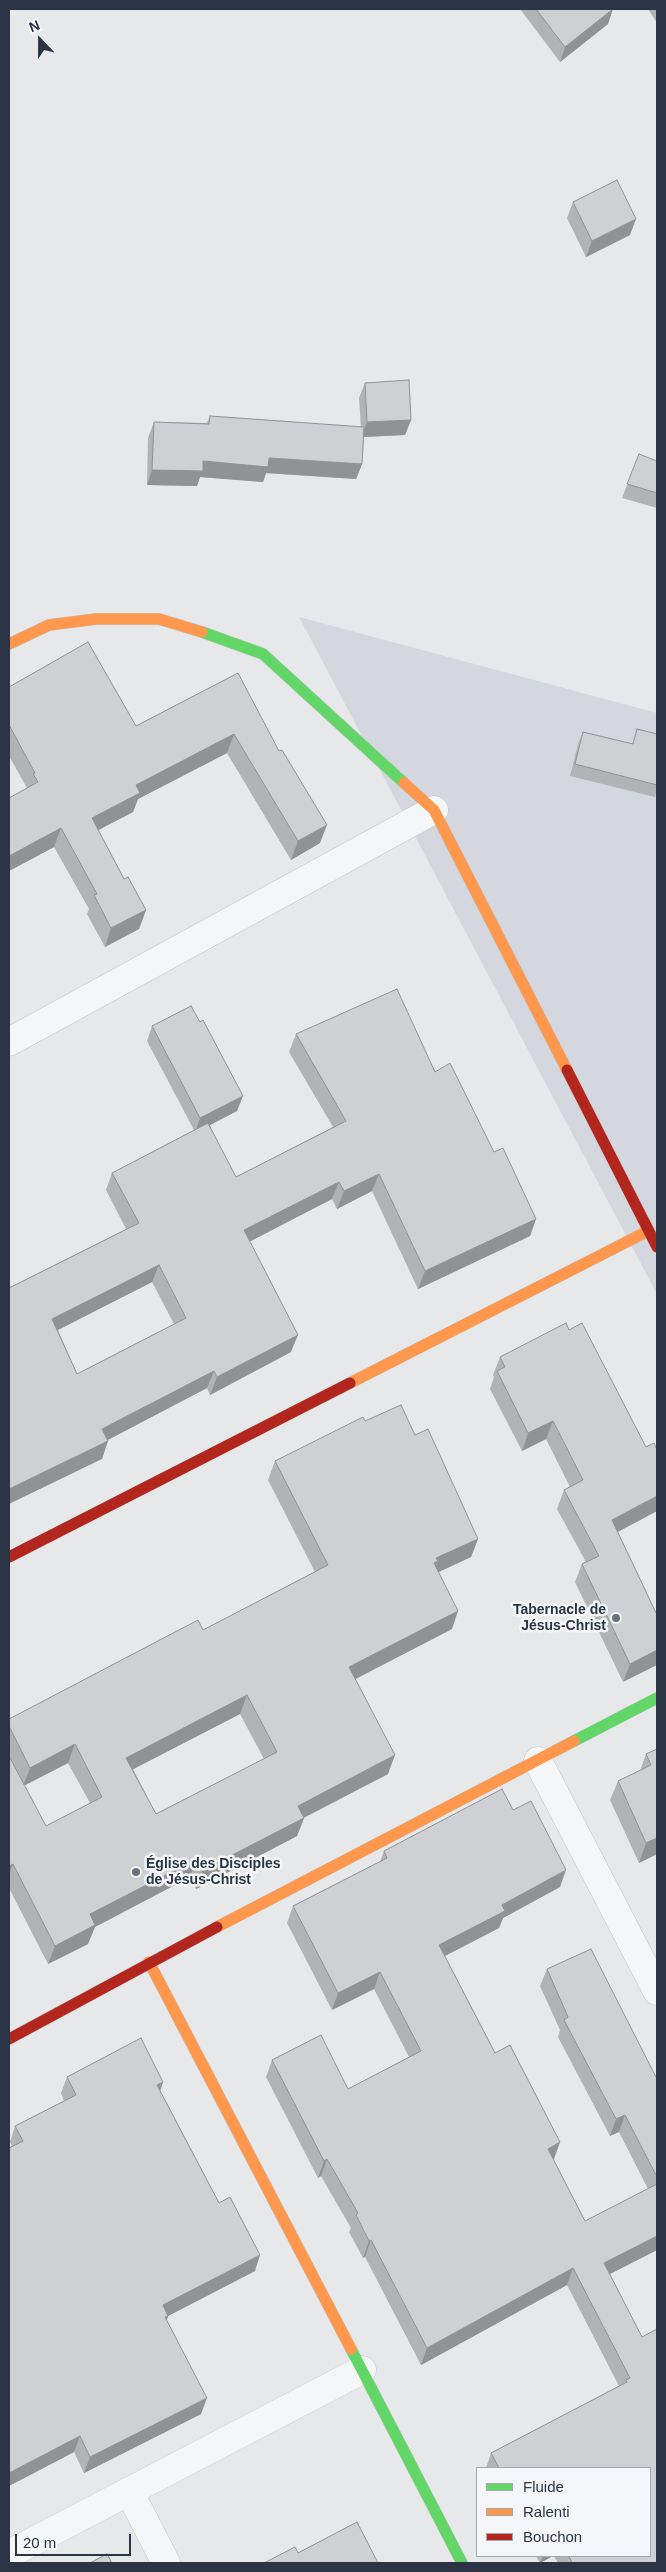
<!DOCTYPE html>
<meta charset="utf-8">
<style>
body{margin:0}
#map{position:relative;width:666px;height:2572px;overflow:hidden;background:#e6e8ea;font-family:Helvetica,sans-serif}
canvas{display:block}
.frame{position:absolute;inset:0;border:10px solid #2b3445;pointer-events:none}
.legend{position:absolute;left:476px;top:2467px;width:175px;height:90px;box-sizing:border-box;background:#f4f6f9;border:1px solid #a4a8b1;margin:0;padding:6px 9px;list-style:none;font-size:15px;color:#2b3445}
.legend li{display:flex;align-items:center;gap:10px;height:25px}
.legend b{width:25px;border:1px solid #a4a8b1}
.north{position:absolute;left:15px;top:15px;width:50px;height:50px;-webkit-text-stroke:4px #f4f6f9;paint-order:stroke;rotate:338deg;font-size:14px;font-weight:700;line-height:20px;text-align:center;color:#2b3445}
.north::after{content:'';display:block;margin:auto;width:18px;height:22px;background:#2b3445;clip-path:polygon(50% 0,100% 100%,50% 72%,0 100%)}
.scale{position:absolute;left:15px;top:2534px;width:116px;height:22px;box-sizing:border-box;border:2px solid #2b3445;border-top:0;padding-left:6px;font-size:15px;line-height:18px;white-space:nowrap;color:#2b3445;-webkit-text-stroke:4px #f4f6f9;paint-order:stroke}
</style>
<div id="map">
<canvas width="666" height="2572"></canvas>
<div class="frame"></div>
<ul class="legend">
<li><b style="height:6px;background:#63d668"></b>Fluide</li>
<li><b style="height:6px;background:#ff974d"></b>Ralenti</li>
<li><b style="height:6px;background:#b3261e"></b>Bouchon</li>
</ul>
<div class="north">N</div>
<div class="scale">20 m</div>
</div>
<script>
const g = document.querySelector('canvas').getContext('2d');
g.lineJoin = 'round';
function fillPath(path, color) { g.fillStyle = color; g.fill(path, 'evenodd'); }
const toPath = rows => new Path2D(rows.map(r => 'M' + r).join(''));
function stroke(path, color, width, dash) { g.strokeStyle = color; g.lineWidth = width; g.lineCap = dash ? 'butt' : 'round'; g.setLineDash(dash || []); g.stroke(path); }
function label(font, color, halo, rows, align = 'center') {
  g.font = font + ' Helvetica,sans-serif'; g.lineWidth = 5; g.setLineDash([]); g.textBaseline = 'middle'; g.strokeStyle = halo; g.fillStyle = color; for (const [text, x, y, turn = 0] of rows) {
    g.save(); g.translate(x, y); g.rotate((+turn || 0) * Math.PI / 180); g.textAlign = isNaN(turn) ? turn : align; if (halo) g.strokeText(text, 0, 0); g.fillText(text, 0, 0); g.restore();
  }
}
const built = toPath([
 [299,617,657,713,657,1294]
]);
const street = toPath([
 [9,1042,434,810],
 [538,1761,657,1991],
 [129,2491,166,2563],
 [9,2554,362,2370]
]);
const fast = toPath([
 [202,632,263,654,404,783],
 [574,1741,657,1698],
 [351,2349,462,2563]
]);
const slow = toPath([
 [9,644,49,625,96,619,159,619,202,632],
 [404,783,434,810,567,1070],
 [350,1383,648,1231],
 [217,1927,574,1741],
 [149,1962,351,2349]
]);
const jam = toPath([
 [567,1070,657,1247],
 [9,1557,350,1383],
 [9,2039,217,1927]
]);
const wall = toPath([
 [520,9,612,9,608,24,560,62],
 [648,9,657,9,657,23],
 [573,202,630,235,586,257,567,218],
 [365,383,411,420,405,435,364,437,362,464,356,479,266,473,263,482,200,477,197,486,147,485,148,438,154,422,207,423,210,416,361,427,359,398],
 [639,454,657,461,657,508,622,498],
 [238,673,320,843,291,860,227,753,138,799,133,812,98,830,124,879,146,910,139,929,105,947,87,914,89,909,54,847,9,871,9,798,27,788,9,756,9,687,136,726],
 [637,729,657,734,657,790,655,797,570,776,578,744,583,732,632,744],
 [152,1026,237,1111,209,1125,236,1177,333,1127,289,1052,296,1034,435,1072,494,1152,536,1219,530,1236,418,1289,372,1191,337,1209,332,1199,249,1242,291,1352,210,1395,207,1388,108,1440,102,1459,9,1288,126,1229,106,1190,112,1173,194,1130,147,1041],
 [152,1282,174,1324,77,1374,58,1330],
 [500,1357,657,1511,618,1532,657,1615,623,1682,575,1582,582,1564,586,1562,557,1509,564,1490,570,1487,546,1439,522,1451,490,1389,494,1377,493,1375],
 [365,1421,415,1435,478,1539,471,1557,439,1572,452,1629,355,1679,388,1774,304,1818,297,1836,196,1889,190,1877,95,1927,88,1944,48,1964,9,1888,9,1719,203,1630,315,1572,268,1480,275,1461],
 [240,1714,264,1759,156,1814,133,1769],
 [68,1763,90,1803,46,1826,24,1786],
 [657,1749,657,1854,639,1863,610,1800,618,1781,640,1771,646,1754],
 [513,1810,560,1887,503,1918,499,1928,445,1956,495,2053,560,2142,553,2160,585,2221,648,2189,619,2132,610,2136,558,2037,560,2030,540,1986,547,1969,657,2079,657,2250,610,2274,642,2337,657,2563,558,2563,554,2556,650,2556,650,2468,486,2468,491,2453,619,2386,567,2285,421,2365,365,2257,363,2258,349,2232,351,2228,321,2176,318,2178,266,2077,272,2060,348,2089,409,2057,374,1989,332,2010,287,1923,293,1906,380,1862,384,1851],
 [67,2077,163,2082,160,2090,255,2271,168,2316,167,2320,201,2414,84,2473,74,2452,9,2486,9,2148,12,2146,10,2142,15,2126,64,2101,61,2093],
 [536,2556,553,2556,540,2563]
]);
const shadedWall = toPath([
 [613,9,608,24,560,62,565,47],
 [636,219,630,235,586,257,592,241],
 [411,420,405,435,361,437,367,422],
 [269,458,362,464,356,479,266,473,263,482,200,477,197,486,147,485,152,470,203,461],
 [234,734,227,753,138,799,133,812,85,837,92,818,136,785],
 [327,825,320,843,291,860,298,841],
 [61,828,54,847,9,871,9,856],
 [146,910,139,929,105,947,111,928],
 [243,1096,237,1111,195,1133,200,1118],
 [379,1174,372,1191,337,1209,344,1191],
 [339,1182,332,1199,237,1248,244,1230],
 [536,1219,530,1236,418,1289,425,1271],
 [159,1265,152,1282,46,1336,52,1319],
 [298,1335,291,1352,210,1395,217,1377],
 [214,1371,207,1388,96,1446,102,1429],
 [553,1421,546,1439,522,1451,528,1433],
 [108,1441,102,1459,9,1504,9,1489],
 [657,1496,657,1511,606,1538,612,1520],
 [478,1539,471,1557,432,1575,434,1563,436,1558],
 [458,1611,452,1629,342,1686,349,1667],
 [657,1650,657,1665,623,1682,630,1664],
 [247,1695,240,1714,120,1776,126,1758],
 [75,1744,68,1763,23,1786,30,1768],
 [395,1755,388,1774,291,1824,298,1806],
 [304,1818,297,1836,196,1889,203,1870],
 [657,1838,657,1854,639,1863,646,1843],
 [197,1859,190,1877,95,1927,88,1944,48,1964,55,1946,90,1914],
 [13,1864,9,1875,9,1866],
 [566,1870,560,1887,503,1918,499,1928,433,1962,439,1945,502,1905],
 [380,1972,374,1989,332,2010,338,1993],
 [163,2082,158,2098,157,2085],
 [625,2115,619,2132,610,2136,616,2119],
 [560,2142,554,2159,542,2166,548,2149],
 [327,2159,321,2176,318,2178,324,2161],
 [657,2236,657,2250,598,2280,604,2263],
 [371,2240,365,2257,363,2258,369,2241],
 [260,2255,255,2271,168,2316,163,2332,163,2305],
 [573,2268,567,2285,421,2365,427,2348],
 [207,2398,201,2414,84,2473,90,2457],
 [80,2436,74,2452,9,2486,9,2473],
 [543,2556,553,2556,540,2563]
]);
const building = toPath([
 [536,9,613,9,565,47,536,9],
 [617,180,636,219,592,241,573,202,617,180],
 [409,380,411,420,367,422,365,383,409,380],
 [210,416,364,427,362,464,269,458,268,467,203,461,203,471,152,470,154,422,209,424,210,416],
 [639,454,657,461,657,493,627,484,639,454],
 [88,642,136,726,238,673,279,751,282,750,327,825,298,841,234,734,136,785,140,793,92,818,124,879,128,877,146,910,111,928,94,895,97,894,61,828,9,856,9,798,38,782,33,774,35,773,9,725,9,687,88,642],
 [637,729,657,734,657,785,575,764,583,732,633,744,637,729],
 [397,989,435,1072,450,1063,494,1152,503,1148,536,1219,425,1271,379,1174,344,1191,339,1182,244,1230,298,1335,217,1377,214,1371,102,1429,108,1441,9,1489,9,1288,139,1223,112,1173,208,1123,236,1177,346,1121,296,1034,397,989],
 [159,1265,186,1318,77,1374,52,1319,159,1265],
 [191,1006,200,1022,203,1020,243,1096,200,1118,152,1026,191,1006],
 [566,1323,569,1330,582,1323,646,1447,654,1443,657,1450,657,1496,612,1520,657,1615,657,1650,630,1664,582,1564,599,1556,564,1490,583,1480,553,1421,528,1433,497,1371,505,1367,500,1357,566,1323],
 [401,1405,415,1435,428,1429,478,1539,436,1558,438,1561,434,1563,458,1611,349,1667,395,1755,298,1806,304,1818,203,1870,197,1859,90,1914,95,1925,55,1946,13,1864,9,1866,9,1756,46,1826,102,1797,75,1744,30,1768,9,1726,9,1719,198,1620,203,1630,328,1565,275,1461,363,1417,365,1421,401,1405],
 [247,1695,277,1752,156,1814,126,1758,247,1695],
 [657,1749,657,1838,646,1843,618,1781,651,1765,646,1754,657,1749],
 [502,1789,513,1810,531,1801,566,1870,502,1905,505,1911,439,1945,495,2053,510,2045,560,2142,548,2149,585,2221,657,2184,657,2236,604,2263,642,2337,657,2329,657,2563,572,2563,569,2556,650,2556,650,2468,499,2468,491,2453,627,2382,626,2380,630,2378,573,2268,427,2348,371,2240,369,2241,356,2215,358,2213,327,2159,324,2161,272,2060,321,2035,348,2089,421,2051,380,1972,338,1993,293,1906,387,1858,384,1851,502,1789],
 [591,1949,657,2079,657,2177,625,2115,616,2119,564,2020,568,2017,547,1969,591,1949],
 [141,2038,163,2082,157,2085,219,2203,230,2197,260,2255,163,2305,168,2316,165,2317,207,2398,90,2457,80,2436,9,2473,9,2148,23,2141,15,2126,76,2095,67,2077,141,2038],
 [357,2522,378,2563,264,2563,295,2547,298,2553,357,2522],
 [107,2554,112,2563,90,2563,107,2554]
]);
const markers = [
 [616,1618,5,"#6c737f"],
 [136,1872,5,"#6c737f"]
];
const poiNames = [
 ["Tabernacle de",606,1610],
 ["Jésus-Christ",606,1626],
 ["Église des Disciples",146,1864,"left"],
 ["de Jésus-Christ",146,1880,"left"]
];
fillPath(built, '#d4d7dd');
stroke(street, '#c4c6c8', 29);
stroke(fast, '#c4c6c8', 12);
stroke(slow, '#c4c6c8', 12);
stroke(jam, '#c4c6c8', 12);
stroke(street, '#f5f6f7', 28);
stroke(fast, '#63d668', 11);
stroke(slow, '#ff974d', 11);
stroke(jam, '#b3261e', 11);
fillPath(wall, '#b1b3b5');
fillPath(shadedWall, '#909294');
fillPath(building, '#ced0d3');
stroke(building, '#909294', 1);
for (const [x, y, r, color] of markers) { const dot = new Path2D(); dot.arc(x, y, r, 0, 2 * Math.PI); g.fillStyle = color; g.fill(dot); stroke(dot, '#f4f6f9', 2); }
label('bold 14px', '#2b3445', '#f4f6f9', poiNames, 'right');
</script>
